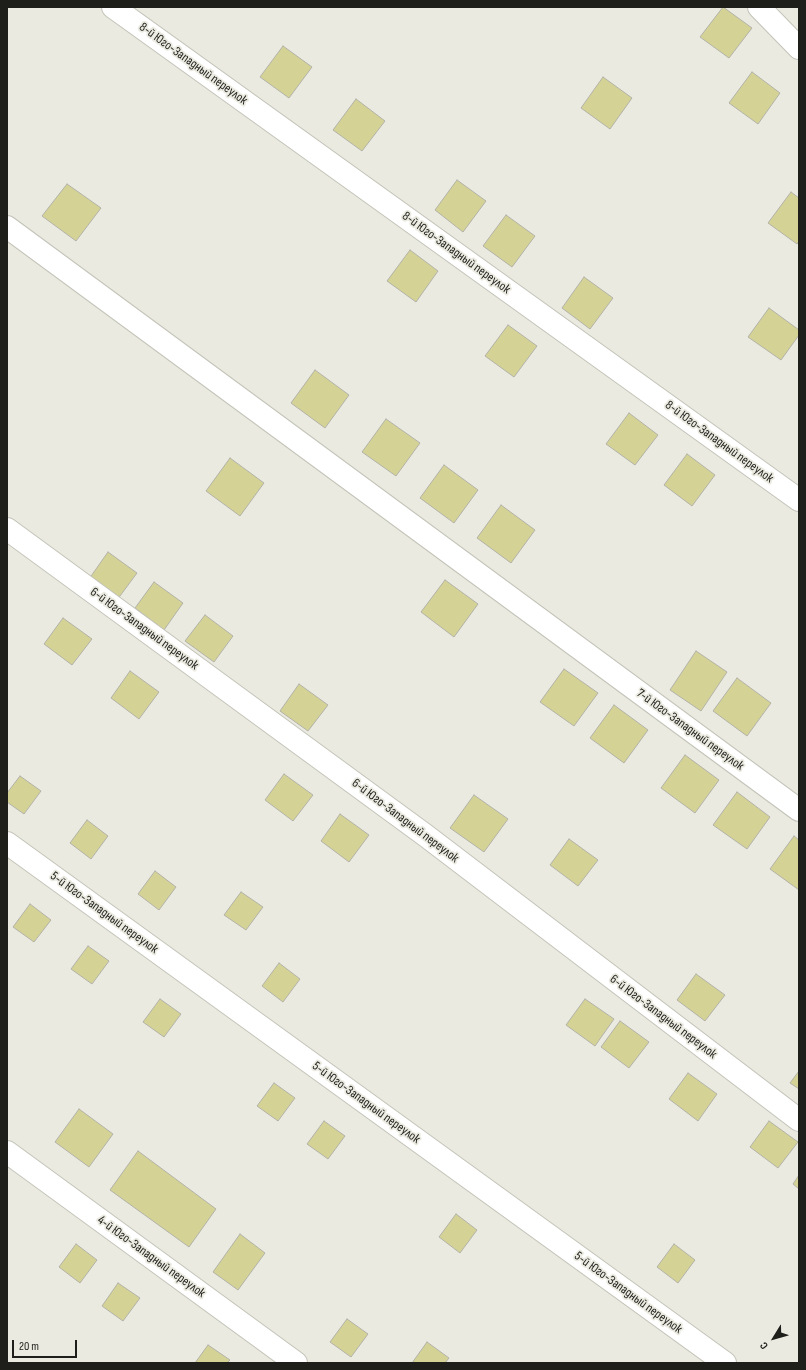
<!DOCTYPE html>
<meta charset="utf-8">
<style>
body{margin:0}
#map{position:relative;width:806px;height:1370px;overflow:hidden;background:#eaeae0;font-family:"Sofia Sans Condensed",sans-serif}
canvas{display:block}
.frame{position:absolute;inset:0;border:8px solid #1e1e1b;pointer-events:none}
.north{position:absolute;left:754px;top:1318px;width:40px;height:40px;-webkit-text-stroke:3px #eaeae0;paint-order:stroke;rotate:233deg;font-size:11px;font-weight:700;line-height:16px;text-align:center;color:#1e1e1b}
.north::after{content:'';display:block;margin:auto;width:14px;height:18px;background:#1e1e1b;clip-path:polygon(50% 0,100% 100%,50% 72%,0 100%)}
.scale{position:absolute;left:12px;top:1340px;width:65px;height:18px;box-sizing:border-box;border:2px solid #1e1e1b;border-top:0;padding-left:5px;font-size:12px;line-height:14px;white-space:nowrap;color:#1e1e1b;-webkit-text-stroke:3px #eaeae0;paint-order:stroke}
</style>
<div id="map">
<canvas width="806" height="1370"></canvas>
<div class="frame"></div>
<div class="north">С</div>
<div class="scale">20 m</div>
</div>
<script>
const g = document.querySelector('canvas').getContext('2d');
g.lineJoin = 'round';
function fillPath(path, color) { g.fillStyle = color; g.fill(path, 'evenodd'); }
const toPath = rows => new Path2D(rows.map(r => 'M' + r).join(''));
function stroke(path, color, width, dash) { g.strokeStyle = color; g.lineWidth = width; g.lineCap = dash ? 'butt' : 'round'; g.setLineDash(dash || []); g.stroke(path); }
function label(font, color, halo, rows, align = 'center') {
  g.font = font + ' "Sofia Sans Condensed",sans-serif'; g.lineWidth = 3.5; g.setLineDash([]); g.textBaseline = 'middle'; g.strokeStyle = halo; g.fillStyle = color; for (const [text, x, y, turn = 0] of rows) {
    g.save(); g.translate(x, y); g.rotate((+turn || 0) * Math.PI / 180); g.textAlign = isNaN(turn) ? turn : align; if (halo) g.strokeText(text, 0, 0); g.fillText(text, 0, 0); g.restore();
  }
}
const building = toPath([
 [723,7,752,28,729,58,700,37,723,7],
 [283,46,312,67,289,98,260,77,283,46],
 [752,72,780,93,758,124,729,103,752,72],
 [603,77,632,98,610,129,581,108,603,77],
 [356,99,385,121,362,151,333,130,356,99],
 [457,180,486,201,463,232,435,210,457,180],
 [67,184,101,208,76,241,42,216,67,184],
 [791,192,799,198,799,241,797,244,768,223,791,192],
 [506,215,535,236,512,267,483,246,506,215],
 [410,250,438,271,416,302,387,281,410,250],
 [584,277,613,298,590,329,562,308,584,277],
 [769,308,799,330,799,335,781,360,748,337,769,308],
 [508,325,537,346,514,377,485,356,508,325],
 [315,370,349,395,325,428,291,403,315,370],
 [629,413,658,435,635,465,606,444,629,413],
 [386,419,420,443,396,476,362,452,386,419],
 [687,454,715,475,692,506,664,485,687,454],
 [230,458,264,483,240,516,206,491,230,458],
 [444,465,478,490,454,523,420,498,444,465],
 [501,505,535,530,511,563,477,538,501,505],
 [108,552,137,573,117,600,89,579,108,552],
 [445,580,478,604,454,637,421,612,445,580],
 [154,582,183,603,164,630,135,608,154,582],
 [205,615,233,636,214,662,185,641,205,615],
 [63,618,92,639,72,665,44,644,63,618],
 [696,651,727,672,701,711,670,690,696,651],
 [564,669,598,693,574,726,540,702,564,669],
 [130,671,159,692,139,719,111,698,130,671],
 [737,678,771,703,747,736,713,711,737,678],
 [299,684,328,705,308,731,280,711,299,684],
 [614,705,648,730,624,763,590,738,614,705],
 [685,755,719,780,695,813,661,788,685,755],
 [284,774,313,795,293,821,265,800,284,774],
 [20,776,41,791,24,814,7,802,7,793,20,776],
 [737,792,770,817,747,849,713,825,737,792],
 [474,795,508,819,484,852,450,828,474,795],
 [340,814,369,835,349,862,321,841,340,814],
 [87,820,108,836,91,859,70,843,87,820],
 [794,836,799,840,799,890,770,869,794,836],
 [569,839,598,860,578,886,550,865,569,839],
 [155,871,176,887,159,910,138,894,155,871],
 [241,892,263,907,246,930,224,915,241,892],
 [30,904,51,920,34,942,13,927,30,904],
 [88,946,109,961,92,984,71,969,88,946],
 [279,963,300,979,283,1002,262,986,279,963],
 [696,974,725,995,705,1021,677,1000,696,974],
 [160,999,181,1014,164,1037,143,1022,160,999],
 [585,999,614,1019,595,1046,566,1025,585,999],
 [620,1021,649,1042,629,1068,601,1047,620,1021],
 [799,1071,799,1089,790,1083,799,1071],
 [688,1073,717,1094,698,1121,669,1099,688,1073],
 [274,1083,295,1098,278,1121,257,1106,274,1083],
 [79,1109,113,1134,89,1167,55,1142,79,1109],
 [324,1121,345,1136,328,1159,307,1144,324,1121],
 [769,1121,798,1142,778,1168,750,1147,769,1121],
 [138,1151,216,1209,189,1247,110,1190,138,1151],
 [799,1175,799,1189,793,1184,799,1175],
 [456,1214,477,1230,460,1253,439,1237,456,1214],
 [240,1234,265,1253,238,1290,213,1272,240,1234],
 [76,1244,97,1260,80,1283,59,1267,76,1244],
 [674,1244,695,1260,678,1283,657,1267,674,1244],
 [118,1283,140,1298,123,1321,102,1306,118,1283],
 [347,1319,368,1334,351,1357,330,1342,347,1319],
 [427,1342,449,1358,445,1363,412,1363,427,1342],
 [208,1345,230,1360,227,1363,195,1363,208,1345]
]);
const street = toPath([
 [113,7,799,500],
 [759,7,799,48],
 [7,227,799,810],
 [7,529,425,835,799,1120],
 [7,843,725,1363],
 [7,1152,296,1363]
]);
const streetNames = [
 ["8-й Юго-Западный переулок",193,64,36],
 ["8-й Юго-Западный переулок",456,253,36],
 ["8-й Юго-Западный переулок",719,442,36],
 ["6-й Юго-Западный переулок",144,629,36],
 ["7-й Юго-Западный переулок",690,730,36],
 ["6-й Юго-Западный переулок",405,821,37],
 ["5-й Юго-Западный переулок",104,913,36],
 ["6-й Юго-Западный переулок",663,1017,37],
 ["5-й Юго-Западный переулок",366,1103,36],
 ["4-й Юго-Западный переулок",151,1257,36],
 ["5-й Юго-Западный переулок",628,1293,36]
];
fillPath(building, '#d4d294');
stroke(building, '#b2b2a8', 1);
stroke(street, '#c3c3b9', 24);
stroke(street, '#fff', 22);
label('13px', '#1e1e1b', '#eaeae0', streetNames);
</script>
